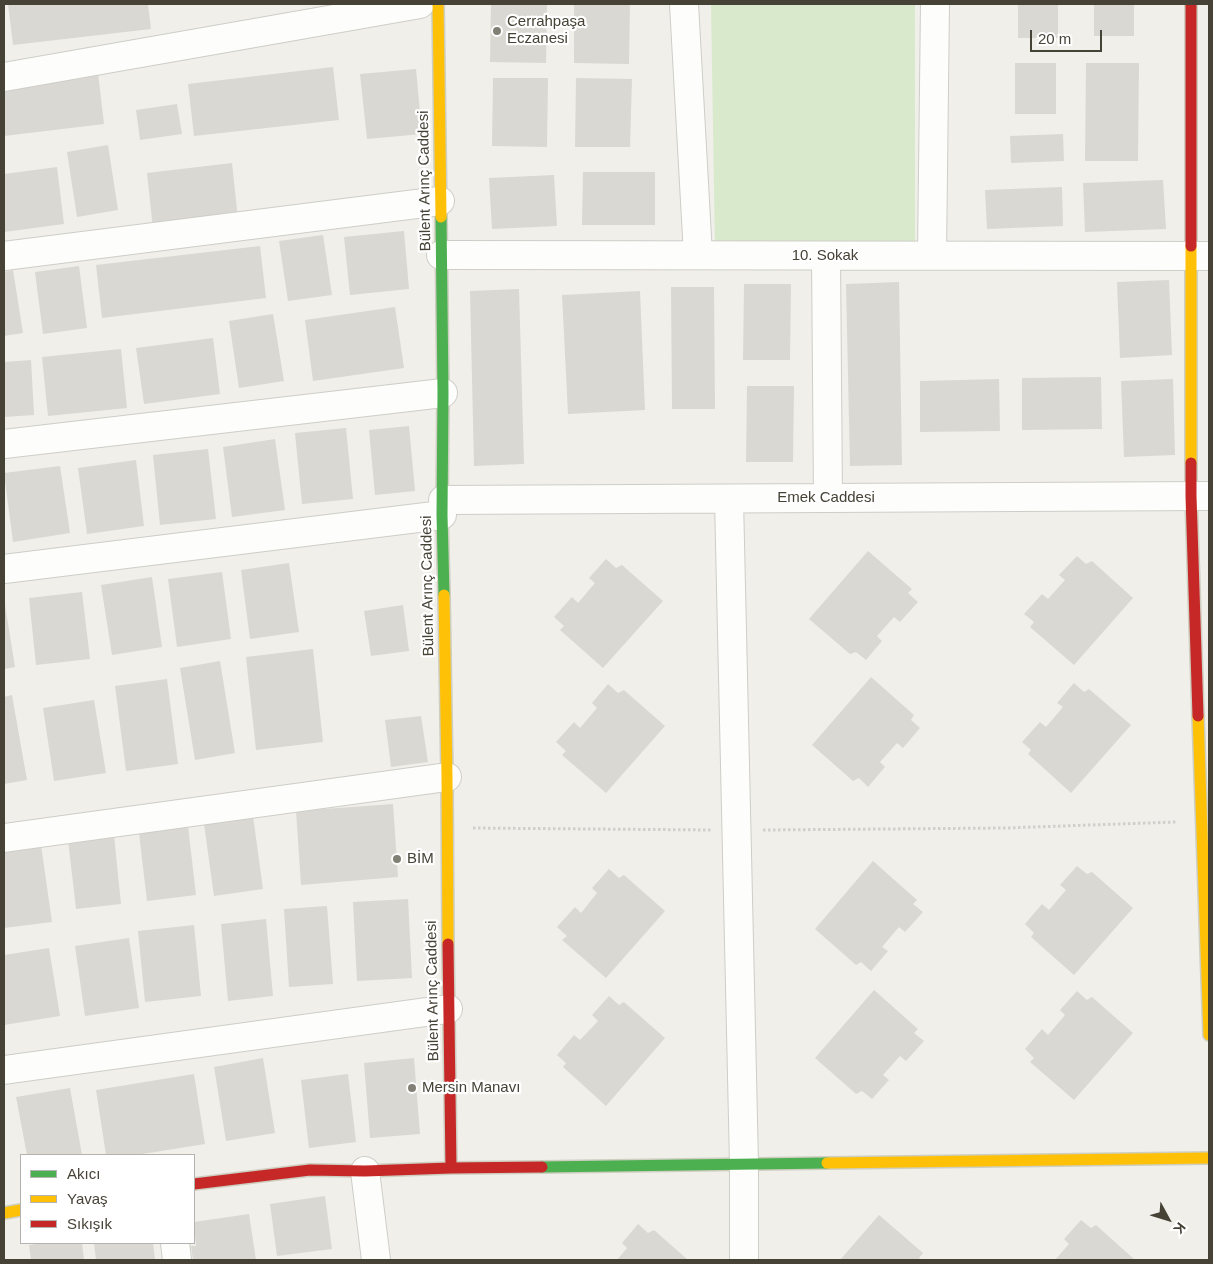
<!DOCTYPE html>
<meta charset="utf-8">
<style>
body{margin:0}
#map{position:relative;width:1213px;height:1264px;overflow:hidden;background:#f0efea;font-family:Arial,sans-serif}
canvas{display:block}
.frame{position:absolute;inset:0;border:5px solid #464236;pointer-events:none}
.legend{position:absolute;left:20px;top:1154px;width:175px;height:90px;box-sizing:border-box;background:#fff;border:1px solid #b5b3af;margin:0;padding:6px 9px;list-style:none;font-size:15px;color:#464236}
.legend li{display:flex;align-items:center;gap:10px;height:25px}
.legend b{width:25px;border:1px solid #b5b3af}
.north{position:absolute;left:1143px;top:1194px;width:50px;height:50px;-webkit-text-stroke:4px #fff;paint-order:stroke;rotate:129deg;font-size:14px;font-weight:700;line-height:20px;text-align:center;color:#464236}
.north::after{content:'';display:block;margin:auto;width:18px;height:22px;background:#464236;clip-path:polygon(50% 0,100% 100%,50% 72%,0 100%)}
.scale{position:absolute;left:1030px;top:30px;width:72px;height:22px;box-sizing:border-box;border:2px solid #464236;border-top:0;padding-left:6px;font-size:15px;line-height:18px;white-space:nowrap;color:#464236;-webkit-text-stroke:4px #fff;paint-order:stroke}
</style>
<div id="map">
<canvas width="1213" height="1264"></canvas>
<div class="frame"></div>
<ul class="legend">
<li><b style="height:6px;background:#4caf50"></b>Akıcı</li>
<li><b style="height:6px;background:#ffc107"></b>Yavaş</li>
<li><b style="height:6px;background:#c62828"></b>Sıkışık</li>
</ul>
<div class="north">K</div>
<div class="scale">20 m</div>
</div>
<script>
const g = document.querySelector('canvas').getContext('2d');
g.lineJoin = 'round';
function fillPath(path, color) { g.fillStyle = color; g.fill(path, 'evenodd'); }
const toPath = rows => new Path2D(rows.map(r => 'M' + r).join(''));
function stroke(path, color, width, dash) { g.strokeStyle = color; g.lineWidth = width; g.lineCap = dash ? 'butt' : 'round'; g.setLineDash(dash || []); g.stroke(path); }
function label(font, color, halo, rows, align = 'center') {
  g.font = font + ' Arial,sans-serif'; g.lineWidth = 4.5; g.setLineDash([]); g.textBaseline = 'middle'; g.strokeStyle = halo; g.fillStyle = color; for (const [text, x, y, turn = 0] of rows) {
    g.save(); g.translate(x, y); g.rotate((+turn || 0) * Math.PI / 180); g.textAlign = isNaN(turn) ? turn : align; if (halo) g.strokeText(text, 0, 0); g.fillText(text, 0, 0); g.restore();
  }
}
const green = toPath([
 [711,4,915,4,915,243,715,248]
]);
const building = toPath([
 [8,4,148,4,151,29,13,45],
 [491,4,547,4,546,63,490,62],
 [574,4,630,4,629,64,574,63],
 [1018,4,1058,4,1058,38,1018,38],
 [1094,4,1134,4,1134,36,1094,36],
 [1015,63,1056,63,1056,114,1015,114],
 [1086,63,1139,63,1138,161,1085,161],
 [333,67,339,120,194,136,188,84],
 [416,69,422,134,367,139,360,74],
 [98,73,104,124,4,136,4,85],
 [493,78,548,78,547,147,492,146],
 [576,78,632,79,630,147,575,147],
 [177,104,182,134,140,140,136,110],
 [1063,134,1064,161,1011,163,1010,136],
 [108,145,118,210,77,217,67,152],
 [232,163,238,219,153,229,147,173],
 [57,167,64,224,4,232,4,174],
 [583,172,655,172,655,225,582,225],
 [554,175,557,226,492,229,489,178],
 [1163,180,1166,229,1085,232,1083,183],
 [1062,187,1063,226,987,229,985,190],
 [404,231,409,289,350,295,344,237],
 [323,235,332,295,288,301,279,241],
 [260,246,266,298,102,318,96,265],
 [79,266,87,328,43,334,35,272],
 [13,270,23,333,4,336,4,272],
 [1169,280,1172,355,1120,358,1117,282],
 [899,282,902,465,850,466,846,284],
 [744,284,791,284,790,360,743,360],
 [671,287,714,287,715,409,672,409],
 [519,289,524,464,474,466,470,291],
 [640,291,645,410,568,414,562,295],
 [395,307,404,368,313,381,305,320],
 [273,314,284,381,239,388,229,321],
 [213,338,220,394,144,404,136,348],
 [121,349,127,408,48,416,42,357],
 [31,360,34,415,4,417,4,362],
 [1101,377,1102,429,1022,430,1022,378],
 [999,379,1000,431,920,432,920,381],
 [1173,379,1175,455,1124,457,1121,381],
 [747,386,794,386,793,462,746,462],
 [409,426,415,491,375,495,369,430],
 [346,428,353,499,302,504,295,433],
 [275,439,285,510,232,517,223,447],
 [208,449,216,519,160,525,153,455],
 [136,460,144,526,87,534,78,468],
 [60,466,70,533,13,542,4,473],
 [868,551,912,589,908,593,918,602,900,622,894,617,877,636,882,641,866,660,856,652,850,654,809,619],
 [1077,556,1086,564,1092,561,1133,598,1074,665,1030,627,1034,622,1024,614,1042,594,1048,599,1065,580,1059,575],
 [606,559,616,568,622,565,663,601,603,668,560,630,564,626,554,617,572,597,578,603,595,583,589,578],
 [289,563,299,632,250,639,241,570],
 [222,572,231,639,177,647,168,579],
 [152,577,162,647,112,655,101,585],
 [82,592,90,659,36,665,29,598],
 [4,605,5,605,15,667,4,669],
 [403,605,409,651,371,656,364,611],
 [313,649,323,742,256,750,246,657],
 [220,661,235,753,195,760,180,668],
 [871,677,914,715,911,720,920,728,903,748,897,743,880,762,885,767,868,787,859,778,853,781,812,745],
 [167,679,178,764,126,771,115,686],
 [1074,683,1084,692,1089,689,1131,725,1071,793,1028,754,1031,750,1022,742,1040,722,1046,727,1063,707,1057,703],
 [608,684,618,693,624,690,665,726,606,793,562,755,566,751,556,742,574,722,580,728,597,708,592,703],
 [12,695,27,780,4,784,4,697],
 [94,700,106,773,54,781,43,708],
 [421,716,428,762,391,767,385,720],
 [393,804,398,877,301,885,296,811],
 [253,816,263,889,214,896,204,824],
 [188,826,196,895,147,901,139,833],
 [114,835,121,904,76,909,68,840],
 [41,845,52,922,4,928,4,851],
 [873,861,917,900,913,904,923,912,905,932,899,927,882,947,888,951,871,971,861,962,856,965,815,929],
 [1077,866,1087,874,1092,872,1133,908,1074,975,1031,937,1034,933,1025,924,1042,904,1049,910,1066,890,1060,885],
 [609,869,619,878,624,875,665,911,606,978,562,940,567,936,557,927,575,907,581,913,597,893,592,888],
 [408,899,412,978,357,981,353,902],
 [327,906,333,984,289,987,284,909],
 [266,919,273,996,228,1001,221,924],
 [194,925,201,996,145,1002,138,931],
 [129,938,139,1008,85,1016,75,946],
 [49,948,60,1016,4,1025,4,955],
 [874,990,918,1029,914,1033,924,1041,906,1061,900,1056,883,1075,889,1080,872,1099,862,1091,856,1094,815,1058],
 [1077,991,1087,1000,1092,997,1133,1033,1074,1100,1030,1062,1034,1058,1025,1049,1042,1029,1048,1035,1065,1015,1060,1010],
 [609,996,619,1005,624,1002,665,1038,606,1106,563,1067,566,1063,557,1055,574,1035,580,1040,598,1021,592,1015],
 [263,1058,275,1133,226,1141,214,1067],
 [414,1058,420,1134,370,1138,364,1063],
 [194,1074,205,1144,136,1155,106,1155,96,1090],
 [348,1074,356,1142,309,1148,301,1080],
 [70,1088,82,1155,27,1155,16,1097],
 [325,1196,332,1249,277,1256,270,1204],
 [249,1214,256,1260,193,1260,191,1246,196,1246,194,1222],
 [879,1215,923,1253,919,1258,922,1260,840,1260],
 [1081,1220,1091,1228,1096,1225,1135,1260,1055,1260,1069,1244,1064,1239],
 [638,1224,648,1233,654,1230,688,1260,617,1260,627,1248,622,1243],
 [43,1243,82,1243,84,1260,31,1260,29,1245],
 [94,1243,153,1243,155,1260,96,1260]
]);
const path = toPath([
 [473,828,711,830],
 [763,830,1005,828,1176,822]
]);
const street = toPath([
 [684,4,698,255],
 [4,77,420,4],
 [441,255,1209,256],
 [932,255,935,4],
 [4,256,440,201],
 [826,256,828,498],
 [4,444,443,393],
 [729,499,744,1164,744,1260],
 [443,500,1209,496],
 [4,569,442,515],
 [4,838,447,777],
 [4,1070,448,1009],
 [365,1171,376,1260],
 [175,1243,177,1260]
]);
const fast = toPath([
 [441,217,443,393,442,515,444,595],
 [542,1167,827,1163]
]);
const slow = toPath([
 [438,4,441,217],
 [1191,246,1191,463],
 [444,595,447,777,448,944],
 [1198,716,1209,1035],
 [827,1163,1209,1158],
 [4,1213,21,1210]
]);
const jam = toPath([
 [1191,4,1191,246],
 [1191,463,1191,496,1198,716],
 [448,944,451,1168],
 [194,1184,310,1170,365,1171,451,1168,542,1167]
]);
const markers = [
 [497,31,5,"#827f75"],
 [397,859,5,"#827f75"],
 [412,1088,5,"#827f75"]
];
const poiNames = [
 ["Cerrahpaşa",507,22],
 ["Eczanesi",507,39],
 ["BİM",407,859],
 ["Mersin Manavı",422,1088]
];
const streetNames = [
 ["Bülent Arınç Caddesi",425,181,-91],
 ["10. Sokak",825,256],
 ["Emek Caddesi",826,498],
 ["Bülent Arınç Caddesi",428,586,-91],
 ["Bülent Arınç Caddesi",433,991,-91]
];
fillPath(green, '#d8eacb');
fillPath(building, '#dad8d2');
stroke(street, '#cecdc7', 30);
stroke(fast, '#cecec1', 14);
stroke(slow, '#cecec1', 14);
stroke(jam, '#cecec1', 14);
stroke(path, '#d0cfcb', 3, [2.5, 2.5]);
stroke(street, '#fdfdfc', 28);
stroke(fast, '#4caf50', 11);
stroke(slow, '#ffc107', 11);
stroke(jam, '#c62828', 11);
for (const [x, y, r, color] of markers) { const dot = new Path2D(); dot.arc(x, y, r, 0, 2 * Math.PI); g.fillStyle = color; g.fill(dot); stroke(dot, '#fff', 2); }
label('15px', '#464236', '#fff', poiNames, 'left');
label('15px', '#464236', '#fff', streetNames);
</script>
